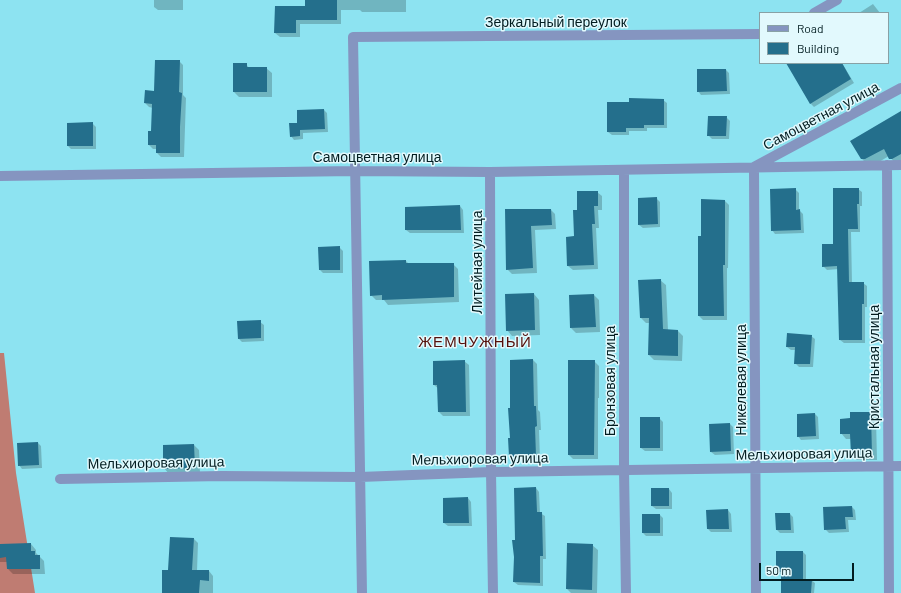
<!DOCTYPE html>
<meta charset="utf-8">
<style>
body{margin:0}
#map{position:relative;width:901px;height:593px;overflow:hidden;background:#8de3f1;font-family:Barlow,sans-serif}
canvas{display:block}
.legend{position:absolute;left:759px;top:12px;width:130px;height:52px;box-sizing:border-box;background:#e2f9fd;border:1px solid #88a1a5;margin:0;padding:5px 7px;list-style:none;font-size:12px;color:#021d21}
.legend li{display:flex;align-items:center;gap:8px;height:20px}
.legend b{width:20px;border:1px solid #88a1a5}
.scale{position:absolute;left:759px;top:563px;width:95px;height:18px;box-sizing:border-box;border:2px solid #021d21;border-top:0;padding-left:5px;font-size:12px;line-height:14px;white-space:nowrap;color:#021d21;-webkit-text-stroke:3px #e2f9fd;paint-order:stroke}
</style>
<div id="map">
<canvas width="901" height="593"></canvas>
<ul class="legend">
<li><b style="height:5px;background:#8595c0"></b>Road</li>
<li><b style="height:11px;background:#246f8c"></b>Building</li>
</ul>
<div class="scale">50 m</div>
</div>
<script>
const g = document.querySelector('canvas').getContext('2d');
g.lineJoin = 'round';
function fillPath(path, color) { g.fillStyle = color; g.fill(path, 'evenodd'); }
const toPath = rows => new Path2D(rows.map(r => 'M' + r).join(''));
function stroke(path, color, width, dash) { g.strokeStyle = color; g.lineWidth = width; g.lineCap = dash ? 'butt' : 'round'; g.setLineDash(dash || []); g.stroke(path); }
function label(font, color, halo, rows, align = 'center') {
  g.font = font + ' Barlow,sans-serif'; g.lineWidth = 3; g.setLineDash([]); g.textBaseline = 'middle'; g.strokeStyle = halo; g.fillStyle = color; for (const [text, x, y, turn = 0] of rows) {
    g.save(); g.translate(x, y); g.rotate((+turn || 0) * Math.PI / 180); g.textAlign = isNaN(turn) ? turn : align; if (halo) g.strokeText(text, 0, 0); g.fillText(text, 0, 0); g.restore();
  }
}
const forest = toPath([
 [0,353,4,353,16,473,35,593,0,593]
]);
const shadow = toPath([
 [154,0,183,0,183,10,158,10,154,7],
 [306,0,406,0,406,12,362,12,360,10,341,10,341,24,300,24,300,37,280,37,275,33,306,7],
 [873,4,880,13,859,13],
 [179,61,183,65,183,95,186,98,184,157,161,157,157,153,157,149,153,149,149,145,152,132,153,108,149,107,145,103],
 [787,63,842,63,854,83,814,107,810,103],
 [234,64,246,64,249,68,266,68,272,73,272,97,239,97,234,92],
 [698,70,726,70,729,73,730,94,701,95,698,91],
 [663,100,667,103,667,128,647,128,647,131,629,131,629,135,612,135,608,132],
 [324,110,327,113,328,132,303,133,303,139,294,140,291,136,298,124],
 [901,112,901,164,897,165,889,156,872,166,869,166,862,159],
 [726,117,730,121,729,139,712,139,708,135],
 [92,123,96,127,96,149,71,149,68,146],
 [795,189,799,193,799,210,803,214,804,233,775,234,772,230],
 [858,189,862,192,862,206,860,206,860,232,851,232,852,283,863,283,867,286,867,307,865,307,865,343,844,343,840,340,839,269,827,270,823,266,834,245],
 [597,192,602,196,602,210,598,210,599,228,596,228,598,269,573,270,568,266,575,237,578,211],
 [656,198,660,202,660,227,643,228,639,225],
 [702,200,725,201,729,205,728,268,727,268,727,320,703,320,699,316],
 [460,206,463,210,464,233,410,233,406,230,406,208],
 [506,210,551,210,555,214,556,229,535,230,537,273,512,274,507,269],
 [339,247,343,251,343,273,323,273,320,270],
 [406,261,409,264,453,264,458,269,459,302,388,305,384,300,376,300,371,295],
 [660,280,666,285,668,330,678,331,683,336,682,361,654,360,649,355,650,323,646,323,641,318],
 [534,294,539,300,540,335,512,336,507,330],
 [594,295,599,300,600,332,576,333,571,328],
 [260,322,264,325,264,341,242,342,239,339],
 [811,336,815,339,813,367,799,367,795,363,796,350,791,350,787,347],
 [533,360,537,364,538,410,540,412,541,430,539,430,540,460,514,460,510,456,511,409],
 [464,361,469,365,470,416,443,416,439,412,439,389,434,385],
 [594,361,599,366,599,398,598,398,598,459,573,459,569,455],
 [871,413,876,418,877,460,857,460,852,455,852,439,846,439,841,433,851,419],
 [798,414,815,414,818,417,819,439,801,440,798,436],
 [659,418,663,422,663,451,645,451,641,448],
 [730,424,733,427,734,454,715,455,711,452],
 [38,443,41,446,42,468,22,469,19,465],
 [194,445,199,450,200,473,169,474,164,468],
 [536,488,539,492,540,513,545,516,546,559,543,559,543,586,518,585,514,582,516,541,515,489],
 [669,489,672,493,672,509,656,509,652,506],
 [468,498,471,502,472,526,448,526,444,523],
 [852,507,855,510,856,520,848,520,849,532,829,533,825,529],
 [728,510,731,514,732,532,711,532,708,529,707,511],
 [790,514,793,517,794,533,780,533,777,530],
 [660,515,663,518,663,536,646,536,643,533],
 [194,539,198,543,197,571,209,571,213,576,213,593,163,593,169,571],
 [31,544,36,550,36,553,44,561,45,574,13,574,8,569,7,562,0,562,0,545],
 [592,545,598,550,597,593,571,593,567,589],
 [803,552,806,555,806,580,811,580,815,583,814,593,782,593,782,575,777,572]
]);
const building = toPath([
 [305,0,337,0,337,20,296,20,296,33,274,33,275,6,305,6],
 [155,60,180,60,179,92,182,93,180,127,180,153,156,153,156,145,148,145,148,131,151,131,152,104,144,103,145,90,154,91],
 [233,63,247,63,247,67,267,67,267,92,233,92],
 [786,63,842,63,851,79,810,104],
 [697,69,726,69,727,91,697,92],
 [629,98,664,99,664,125,644,125,644,128,626,128,626,132,607,132,607,102,629,102],
 [324,109,325,129,300,130,300,136,290,137,289,123,297,123,297,110],
 [901,111,901,154,892,159,889,159,884,149,865,159,861,159,850,141],
 [708,116,727,116,726,136,707,136],
 [93,122,93,146,67,146,67,123],
 [796,188,796,210,800,209,801,230,771,231,770,189],
 [833,188,859,188,859,204,857,204,858,229,848,229,849,282,864,282,864,304,862,304,862,340,839,340,837,266,822,267,822,244,833,244],
 [577,191,598,191,598,206,594,206,595,224,592,224,594,265,567,266,566,237,574,236,573,210,577,210],
 [657,197,658,224,638,225,638,198],
 [701,199,725,200,725,265,723,265,724,316,698,316,698,236,701,236],
 [460,205,461,230,405,230,405,207],
 [505,209,551,209,552,225,531,226,533,268,506,270],
 [340,246,340,270,319,270,318,247],
 [406,260,406,263,454,263,454,297,382,300,382,295,370,296,369,261],
 [661,279,663,329,678,330,678,356,648,355,649,318,640,318,638,280],
 [534,293,535,330,506,331,505,294],
 [594,294,596,327,570,328,569,295],
 [261,320,261,338,238,339,237,321],
 [787,333,812,335,810,364,794,364,795,347,786,347],
 [533,359,534,406,536,406,537,426,535,427,536,456,509,457,508,438,510,438,508,408,510,408,510,360],
 [465,360,466,412,438,412,437,385,433,385,433,361],
 [568,360,595,360,594,455,568,455],
 [850,412,871,412,872,455,851,455,850,434,840,434,840,419,850,418],
 [815,413,816,436,797,437,797,414],
 [640,417,660,417,660,448,640,448],
 [730,423,731,451,710,452,709,424],
 [38,442,39,465,18,466,17,443],
 [194,444,195,468,163,469,163,445],
 [536,487,537,512,542,512,543,556,540,556,540,583,513,582,514,557,512,540,515,540,514,488],
 [651,488,669,488,669,506,651,506],
 [468,497,469,523,443,523,443,498],
 [852,506,853,517,845,517,846,529,824,530,823,507],
 [728,509,729,529,707,529,706,510],
 [775,513,790,513,791,530,776,530],
 [642,514,660,514,660,533,642,533],
 [170,537,194,538,192,570,209,570,209,581,200,580,199,593,162,593,162,570,168,570],
 [31,543,31,551,35,551,35,555,40,555,40,569,7,569,6,557,0,558,0,544],
 [567,543,593,544,592,590,566,589],
 [776,551,803,551,803,579,812,579,811,593,781,593,781,572,776,572]
]);
const minor = toPath([
 [814,13,837,0],
 [887,165,889,593],
 [624,170,624,470,626,593],
 [490,172,491,472,493,593],
 [0,176,354,171,490,172,901,165],
 [60,479,222,476,360,477,491,472,901,466],
 [362,593,353,37,760,34],
 [756,593,754,167,901,88]
]);
const streetNames = [
 ["Зеркальный переулок",556,22],
 ["Самоцветная улица",821,116,-28],
 ["Самоцветная улица",377,157],
 ["Литейная улица",477,262,-90],
 ["Кристальная улица",874,367,-90],
 ["Никелевая улица",741,380,-90],
 ["Бронзовая улица",610,381,-90],
 ["Мельхиоровая улица",804,454,-1],
 ["Мельхиоровая улица",480,459,-1],
 ["Мельхиоровая улица",156,463,-1]
];
const neighbourhoodNames = [
 ["ЖЕМЧУЖНЫЙ",475,342]
];
fillPath(forest, '#bf7c72');
fillPath(shadow, '#0003');
fillPath(building, '#246f8c');
stroke(minor, '#8595c0', 10);
label('14px', '#021d21', '#e2f9fd', streetNames);
g.letterSpacing = '1px';
label('15px', '#54100b', '#e2f9fd', neighbourhoodNames);
g.letterSpacing = '0px';
</script>
